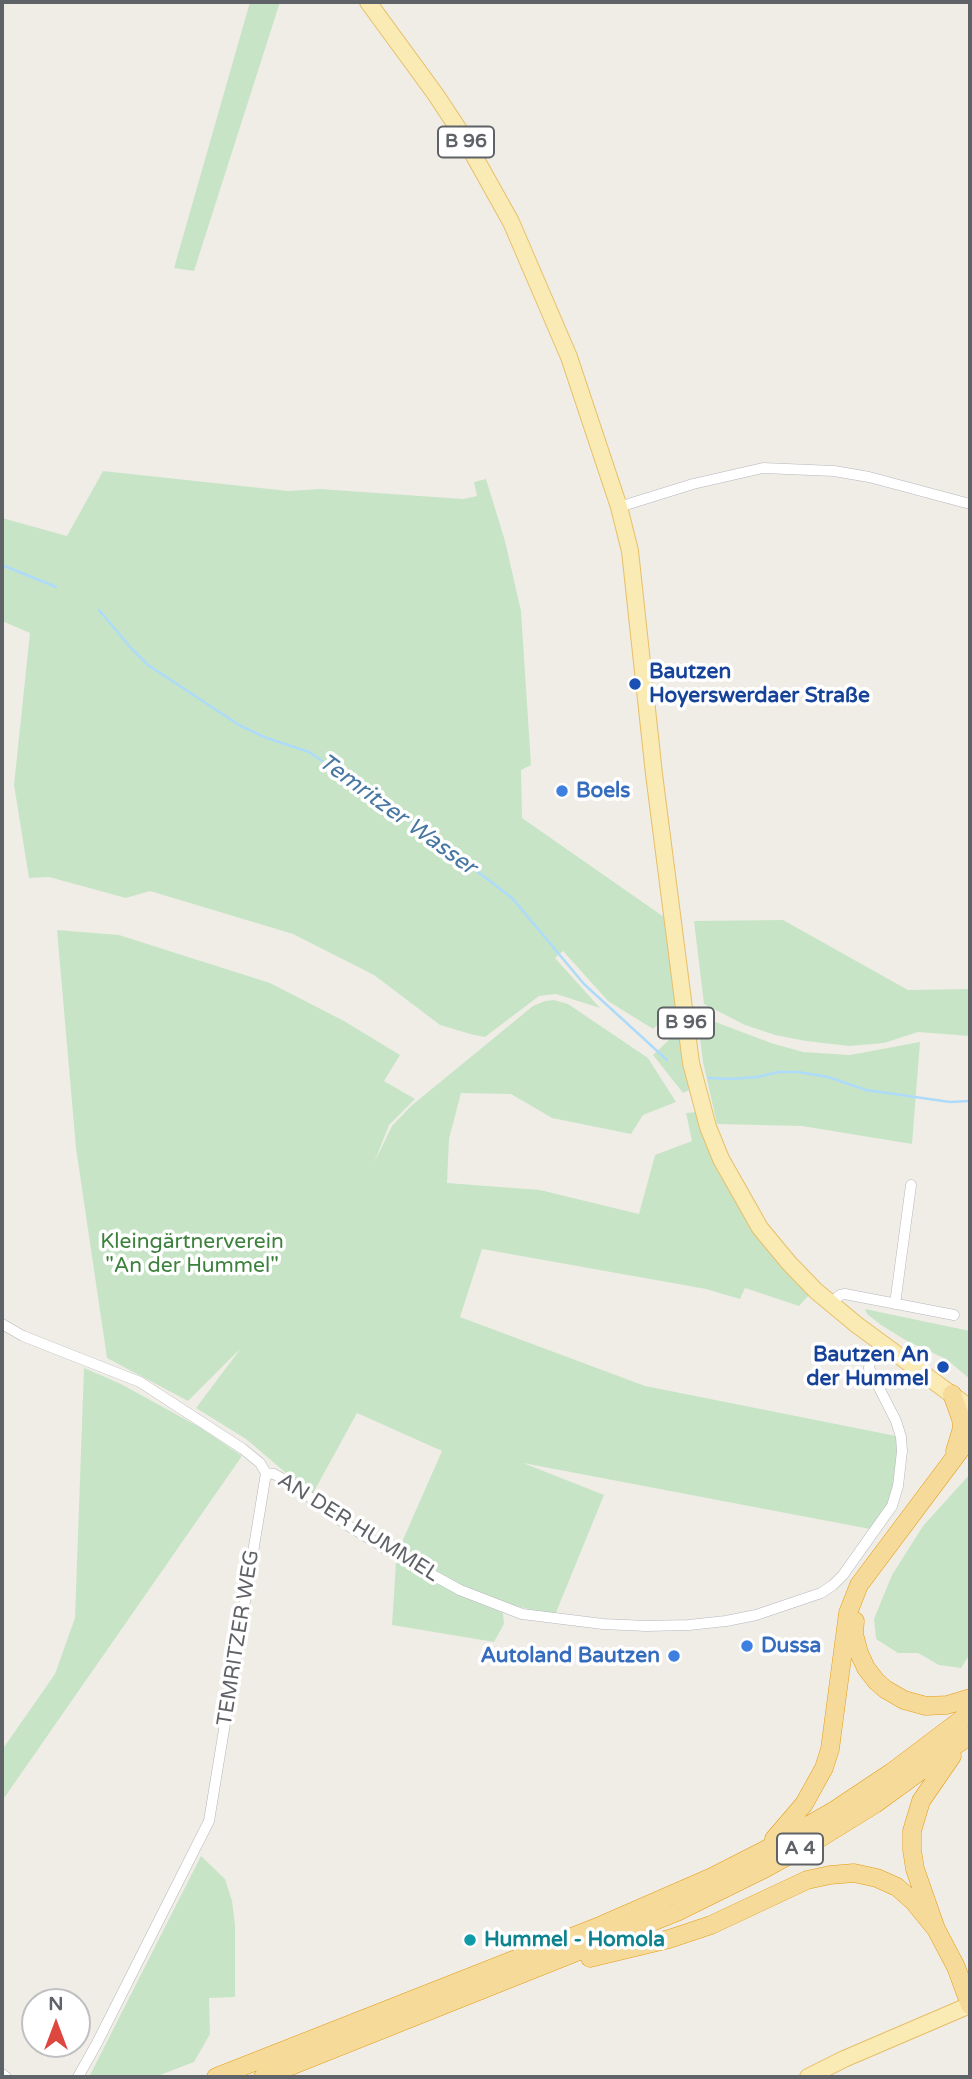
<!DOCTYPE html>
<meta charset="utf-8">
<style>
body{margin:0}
#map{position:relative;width:972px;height:2079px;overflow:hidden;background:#f0ede7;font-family:"Varela Round",sans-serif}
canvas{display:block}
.frame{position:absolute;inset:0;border:4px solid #5f6266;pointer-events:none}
.north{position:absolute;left:21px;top:1988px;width:70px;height:70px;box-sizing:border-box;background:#fff;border:2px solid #bfc0c2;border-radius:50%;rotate:0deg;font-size:19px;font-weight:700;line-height:28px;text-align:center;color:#5f6266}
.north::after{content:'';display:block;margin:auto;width:24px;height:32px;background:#dd4740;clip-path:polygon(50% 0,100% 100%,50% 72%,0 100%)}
</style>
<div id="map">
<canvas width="972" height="2079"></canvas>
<div class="frame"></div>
<div class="north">N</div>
</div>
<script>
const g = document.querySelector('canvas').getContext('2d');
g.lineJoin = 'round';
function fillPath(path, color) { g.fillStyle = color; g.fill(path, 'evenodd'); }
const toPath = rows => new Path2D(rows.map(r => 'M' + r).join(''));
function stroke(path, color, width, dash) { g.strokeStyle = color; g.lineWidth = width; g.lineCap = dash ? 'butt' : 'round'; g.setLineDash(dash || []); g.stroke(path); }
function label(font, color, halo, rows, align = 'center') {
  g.font = font + ' "Varela Round",sans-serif'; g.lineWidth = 7; g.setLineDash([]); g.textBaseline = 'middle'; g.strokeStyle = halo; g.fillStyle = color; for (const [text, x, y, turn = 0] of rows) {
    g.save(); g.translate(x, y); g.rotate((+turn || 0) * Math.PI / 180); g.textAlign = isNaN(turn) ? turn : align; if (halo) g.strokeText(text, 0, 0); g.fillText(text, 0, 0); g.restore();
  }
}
const green = toPath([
 [250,2,280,2,194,271,174,268],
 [103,471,288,491,320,489,463,499,477,496,474,482,486,479,505,541,521,611,531,765,521,770,522,818,664,917,689,1090,683,1093,653,1055,671,1038,669,1014,653,1029,608,1001,563,951,555,958,600,1008,556,994,539,996,485,1037,474,1035,440,1025,374,975,293,934,150,891,126,898,49,877,29,878,14,785,30,633,2,621,2,518,67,536],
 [783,920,908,990,970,989,970,1036,918,1032,884,1043,849,1046,806,1041,775,1035,745,1025,704,1004,694,921],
 [57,930,119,935,270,983,344,1021,400,1055,384,1081,415,1099,389,1125,374,1163,392,1126,411,1106,533,1006,545,1001,554,1000,568,1004,648,1058,676,1102,643,1115,631,1134,552,1118,511,1094,461,1093,449,1139,447,1183,540,1190,639,1214,655,1155,692,1141,686,1113,696,1112,718,1166,810,1294,799,1306,745,1288,740,1299,706,1289,482,1249,460,1317,645,1386,896,1436,898,1447,896,1484,890,1502,870,1529,523,1463,604,1495,555,1615,507,1604,461,1587,398,1551,442,1451,357,1413,312,1495,246,1439,196,1408,241,1348,188,1401,107,1358,76,1148],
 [697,1015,771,1043,803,1052,850,1055,920,1042,912,1144,802,1126,717,1124,703,1062],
 [865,1309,970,1331,970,1379,946,1359,907,1341,881,1325,867,1314],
 [84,1368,121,1384,201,1428,242,1456,2,1801,2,1750,55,1674,75,1618],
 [970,1474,970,1654,961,1668,939,1665,918,1653,898,1653,876,1639,874,1619,892,1575,923,1526],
 [396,1562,458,1594,503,1613,504,1624,494,1642,392,1625],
 [201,1856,225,1879,232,1901,235,1925,235,1997,209,1998,210,2034,194,2062,155,2077,89,2077]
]);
const stream = toPath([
 [2,565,56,587],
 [99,610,131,648,148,665,239,725,264,737,309,752,410,820,512,898,584,984,667,1060],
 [709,1078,730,1079,758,1077,778,1072,798,1072,828,1077,866,1090,950,1102,970,1101]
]);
const minor = toPath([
 [619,507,693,484,763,468,834,471,869,477,970,504],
 [830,1304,840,1295,845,1294,954,1315],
 [895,1304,911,1185],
 [2,1324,23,1336,140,1382,243,1449,260,1463,266,1473,209,1821,97,2043,78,2077],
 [266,1473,274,1474,292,1484,347,1525,398,1556,460,1590,522,1614,603,1624,646,1626,689,1625,726,1621,756,1615,821,1593,833,1585,843,1575,892,1506,898,1486,902,1451,901,1437,896,1421,869,1368,871,1356,882,1343],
 [2,2074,6,2077]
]);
const primary = toPath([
 [368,2,436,95,463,136,511,222,569,357,619,507,630,551,654,774,691,1063,708,1127,721,1159,760,1228,789,1263,816,1291,857,1325,970,1408],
 [808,2077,844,2059,970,2005]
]);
const motorway = toPath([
 [952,1394,961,1419,962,1428,955,1451],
 [855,1621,854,1634,859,1653,866,1668,876,1681,885,1689,904,1700,926,1706,947,1705,970,1698],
 [952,1756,921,1801,912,1831,912,1850,915,1869,936,1929,956,1967,970,2005],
 [774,1839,804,1804,824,1768,830,1749,848,1613,859,1585,970,1437],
 [590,1958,669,1939,711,1925,807,1880,830,1875,854,1873,877,1878,897,1887,914,1902,936,1929],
 [216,2077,602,1925,712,1877,765,1850,835,1810,892,1772,970,1713],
 [263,2077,677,1912,766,1868,820,1838,875,1804,970,1735]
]);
const markers = [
 [635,684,7,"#1a4fb4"],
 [562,791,7,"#3f7fe0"],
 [943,1367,7,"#1a4fb4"],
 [747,1646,7,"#3f7fe0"],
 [674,1656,7,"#3f7fe0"],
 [470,1940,7,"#0f9aa8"]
];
const shields = [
 [466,142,56],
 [686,1023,56],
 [800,1849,46]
];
const shieldNames = [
 ["B 96",466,142],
 ["B 96",686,1023],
 ["A 4",800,1849]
];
const transitNames = [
 ["Bautzen",649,672],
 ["Hoyerswerdaer Straße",649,696],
 ["Bautzen An",929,1355,"right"],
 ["der Hummel",929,1379,"right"]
];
const shopNames = [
 ["Boels",576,791],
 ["Dussa",761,1646],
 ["Autoland Bautzen",660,1656,"right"]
];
const parkNames = [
 ["Kleingärtnerverein",192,1242],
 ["\"An der Hummel\"",192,1266]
];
const streetNames = [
 ["AN DER HUMMEL",358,1528,32],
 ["TEMRITZER WEG",239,1638,-81]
];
const cultureNames = [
 ["Hummel - Homola",484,1940]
];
const waterNames = [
 ["Temritzer Wasser",397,815,36]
];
fillPath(green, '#c7e5c6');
stroke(stream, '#aedbf9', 2.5);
stroke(minor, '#b4b7bb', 11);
stroke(primary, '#e7bf69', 18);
stroke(motorway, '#e59c12', 19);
stroke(minor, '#fff', 10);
stroke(primary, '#f9ebb3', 16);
stroke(motorway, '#f5da99', 18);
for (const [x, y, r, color] of markers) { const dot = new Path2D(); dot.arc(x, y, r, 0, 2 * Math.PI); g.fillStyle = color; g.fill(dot); stroke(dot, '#fff', 2.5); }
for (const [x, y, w] of shields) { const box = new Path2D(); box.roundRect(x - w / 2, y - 15.5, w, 31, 5); g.fillStyle = '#fff'; g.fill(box); stroke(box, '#5f6266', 2); }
label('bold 19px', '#5f6266', null, shieldNames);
label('bold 21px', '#164399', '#fff', transitNames, 'left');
label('bold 21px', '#366cbe', '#fff', shopNames, 'left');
label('21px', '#3c813c', '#fff', parkNames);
label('21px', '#5f6266', '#fff', streetNames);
label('bold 21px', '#0d838f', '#fff', cultureNames, 'left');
label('italic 23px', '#4777a2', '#fff', waterNames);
</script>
